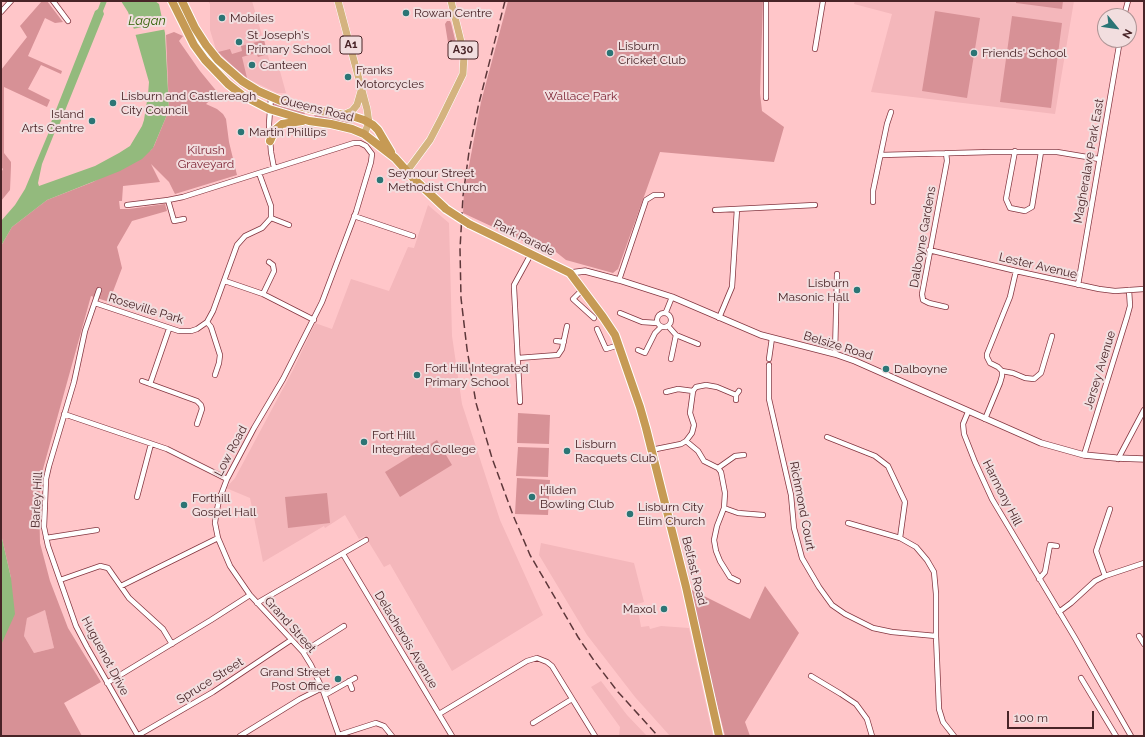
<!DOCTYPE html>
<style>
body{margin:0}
#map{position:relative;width:1145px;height:737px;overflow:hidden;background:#ffc6c9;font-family:Raleway,sans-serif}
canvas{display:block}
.frame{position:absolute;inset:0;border:2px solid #482427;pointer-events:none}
.north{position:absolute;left:1097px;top:8px;width:40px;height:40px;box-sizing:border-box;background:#f2dedf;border:1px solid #ae9495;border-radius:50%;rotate:119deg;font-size:11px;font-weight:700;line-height:16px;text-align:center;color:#482427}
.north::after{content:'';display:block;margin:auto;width:14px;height:18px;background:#2b7575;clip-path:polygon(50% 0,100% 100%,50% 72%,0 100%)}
.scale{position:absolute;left:1007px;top:711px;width:87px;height:18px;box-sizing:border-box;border:2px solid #482427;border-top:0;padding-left:5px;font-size:12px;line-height:14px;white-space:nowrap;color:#482427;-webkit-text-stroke:3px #f2dedf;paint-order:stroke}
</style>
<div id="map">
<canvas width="1145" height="737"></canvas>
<div class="frame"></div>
<div class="north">N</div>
<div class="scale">100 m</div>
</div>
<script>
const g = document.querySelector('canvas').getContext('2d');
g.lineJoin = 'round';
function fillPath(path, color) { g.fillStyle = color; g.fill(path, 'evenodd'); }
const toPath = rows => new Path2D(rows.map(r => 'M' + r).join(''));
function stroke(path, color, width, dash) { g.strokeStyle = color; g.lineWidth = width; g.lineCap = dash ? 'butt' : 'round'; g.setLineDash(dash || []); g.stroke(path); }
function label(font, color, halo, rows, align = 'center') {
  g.font = font + ' Raleway,sans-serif'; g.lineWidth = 4; g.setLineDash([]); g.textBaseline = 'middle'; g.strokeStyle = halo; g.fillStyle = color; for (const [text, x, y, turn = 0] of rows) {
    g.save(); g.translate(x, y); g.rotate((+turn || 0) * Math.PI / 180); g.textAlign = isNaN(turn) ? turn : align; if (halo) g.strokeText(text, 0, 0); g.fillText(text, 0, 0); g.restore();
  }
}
const built = toPath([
 [208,1,252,1,271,66,278,64,286,93,277,93,248,79,232,67,217,53,210,30,210,4],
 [855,1,1074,1,1055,114,871,92,892,14,854,4],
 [428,205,449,223,452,336,462,404,500,520,543,615,452,671,390,564,384,567,365,536,359,539,345,515,325,528,324,526,263,562,250,498,226,488,235,478,293,370,315,323,332,329,351,279,389,291,408,247,414,248],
 [541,543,634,563,644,602,637,604,641,627,649,626,650,629,661,626,689,628,713,736,670,736,635,697,587,635,539,555],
 [45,610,54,648,34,653,24,636,27,617],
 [601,681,627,715,647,736,619,736,620,727,591,687]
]);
const green = toPath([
 [42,1,47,1,63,22,55,23,45,18,28,56,62,71,61,74,41,65,28,89,50,100,47,107,4,87,4,153,11,162,11,166,10,190,1,201,1,173,3,169,1,167,1,70,27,37,20,26],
 [508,1,763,1,760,93,762,111,784,127,774,162,660,152,618,269,613,273,566,260,556,252,548,249,538,248,463,213,464,192,481,102],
 [1016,1,1063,1,1062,9,1016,3],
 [935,11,980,18,967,98,922,91],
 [1012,16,1062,23,1051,108,1000,102],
 [447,21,450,21,451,23,457,48,454,51,449,49,445,24],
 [174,32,183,36,179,41,200,71,218,93,206,104,217,109,223,114,226,119,229,142,237,175,175,194,169,182,151,164,160,182,123,186,122,201,119,201,120,209,129,209,165,204,167,211,132,221,117,247,122,268,109,302,91,296,43,469,39,498,40,543,50,581,68,628,101,682,64,703,82,736,1,736,1,645,11,578,1,534,1,246,12,227,47,200,93,182,151,150,154,146,169,110,166,35],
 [45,610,54,648,34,653,24,636,27,618],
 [264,40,268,54,258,57,256,53,242,57,247,78,233,66,218,52,230,49,232,54,242,51,241,46],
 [277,103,304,111,305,114,302,115,272,106,273,104],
 [315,113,350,119,349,125,316,119,314,115],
 [518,413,550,415,549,444,517,443],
 [437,440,452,465,400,497,385,472],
 [518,447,549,448,548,477,516,476],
 [517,478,550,480,548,515,515,514],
 [327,493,330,523,288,528,285,497],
 [765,586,799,633,745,722,750,736,725,736,707,665,690,589,750,619]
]);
const water = toPath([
 [101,1,107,1,103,11,104,14,58,128,56,129,42,164,38,183,39,186,95,166,119,153,130,146,142,126,144,120,147,101,149,99,148,95,149,82,133,26,128,12,121,1,155,1,159,4,165,33,169,110,153,148,142,159,120,171,47,200,12,227,1,246,1,221,15,205,25,189,51,127,50,125,95,11,98,9],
 [1,534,11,578,15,614,1,645]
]);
const pier = toPath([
 [165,22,167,29,135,35,133,29]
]);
const minor = toPath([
 [53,1,68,21],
 [1,12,11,1],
 [1124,16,1128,1],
 [815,49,823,1],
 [271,97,269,124,271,152,274,168],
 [766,98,766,1],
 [1015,151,1006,199,1010,208,1025,211,1032,207,1041,152],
 [946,153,947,161,922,294,923,300,929,303,946,307],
 [881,155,992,152,1057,152,1099,159],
 [168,200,174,221,184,219],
 [873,202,873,191,887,124,891,112],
 [127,205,168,200,183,197,354,143,360,143,366,146,372,154,371,162,356,212,322,302,283,379,254,428,227,479,219,500,216,515,215,523,218,538,230,566,250,595,303,652,311,665,322,688,339,736],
 [715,210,815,205],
 [354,216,413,236],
 [271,218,289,225],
 [929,250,1016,271,1099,289,1115,291,1144,289],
 [619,280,646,200,654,195,662,195],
 [225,281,263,294,314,320],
 [1078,285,1120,40],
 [99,290,85,331,74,382,49,466,46,479,44,527,48,546,76,626,87,647,138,736],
 [582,290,573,299,594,318],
 [263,294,274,271,273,265,269,262],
 [95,303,179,331,191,331,197,329,207,322,213,311,237,245,245,236,262,228,271,218,271,206,259,173],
 [666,312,672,297],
 '657 320a7 7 0 1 1 14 0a7 7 0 1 1-14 0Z',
 [620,313,642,322,657,323],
 [719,318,732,287,737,209],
 [207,322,211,327,220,355,219,363,215,375],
 [668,326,676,335,698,344],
 [597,329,606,349,619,345],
 [556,341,564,342],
 [638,350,645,353,655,333,661,327],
 [835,354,837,274],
 [518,358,558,355,562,349,567,326],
 [671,359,676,335],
 [769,359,772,338],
 [769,365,769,399,791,495,794,528,802,558,819,587,832,605,845,614,873,628,892,632,936,636],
 [1002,371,1013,373,1025,378,1034,379,1041,373,1052,336],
 [142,381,197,401,201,405,202,409,197,424],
 [150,384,169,329],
 [666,392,678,389,693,391],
 [736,400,736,395,739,391],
 [520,402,514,288,514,285,531,254],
 [968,412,963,424,964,434,975,462,992,499,1075,638,1131,736],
 [64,414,167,449,227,479],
 [985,419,1000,383,1002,376,1002,371,998,367,990,363,987,357,987,354,1010,297,1016,271],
 [827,437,875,456,888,466,905,502,900,538],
 [686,441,698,451,704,461,718,468,721,472,725,493,724,508,717,526,714,540,716,551,720,561,730,577,738,581],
 [651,450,681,444,686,441,692,433,694,425,690,413,693,391,696,387,706,385,717,387,736,395],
 [1084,455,1127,317,1130,306,1129,290],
 [1118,459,1144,410],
 [718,468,735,456,744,455],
 [137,497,151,444],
 [724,508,738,513,763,515],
 [848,523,900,538,916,547,927,560,934,572,936,594,936,636,939,709,943,722,954,736],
 [46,538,97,530],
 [343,554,452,736],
 [1105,576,1096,551,1110,509],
 [1039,579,1045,572,1050,545,1057,546],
 [60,580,100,566,108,568,129,598,163,629,172,644],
 [121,586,218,538],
 [257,603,366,540],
 [1059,612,1071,603,1095,581,1105,576,1144,563],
 [1139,636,1144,644],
 [303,652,344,626],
 [811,676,841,694,856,704,867,719,872,736],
 [1081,678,1116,736],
 [349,681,352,689],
 [107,683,211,620,250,595],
 [325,695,355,678],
 [439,714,527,661,537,658,547,662,552,666,595,736],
 [533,723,572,699],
 [339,735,376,723,384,726,392,736],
 [137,736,213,692,291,640],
 [240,736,300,699,322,688]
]);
const tertiary = toPath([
 [570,273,585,271,619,280,672,297,761,335,835,354,855,361,1041,443,1084,455,1116,458,1144,459]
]);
const primary = toPath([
 [338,1,367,109,369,123,364,134],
 [343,115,352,111,357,105,361,91],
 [407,171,430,140,442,117,463,74,464,54,451,1]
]);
const trunk = toPath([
 [172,1,194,45,205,60,228,84,242,95,269,109,309,121,331,124,352,129,364,134,395,158,413,178,446,209],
 [182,1,195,28,206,45,218,60,242,81,258,91,281,101,310,109,355,117,364,120,373,125,378,130,391,152],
 [270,141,275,130,282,124,302,121],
 [469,224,570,273,603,317,615,335,640,407,646,428,686,587,719,736]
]);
const rail = toPath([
 [505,1,478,107,469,152,463,196,460,249,461,298,467,349,476,403,492,458,513,515,530,555,578,637,595,662,618,692,658,736]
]);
const trunkBridge = toPath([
 [446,209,469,224]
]);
const markers = [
 [406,13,4,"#2b7575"],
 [222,18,4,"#2b7575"],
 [239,42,4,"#2b7575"],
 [610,53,4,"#2b7575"],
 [974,53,4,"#2b7575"],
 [252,65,4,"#2b7575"],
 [348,77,4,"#2b7575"],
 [113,103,4,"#2b7575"],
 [92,121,4,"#2b7575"],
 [241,132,4,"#2b7575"],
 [380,180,4,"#2b7575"],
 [857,290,4,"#2b7575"],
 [886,369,4,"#2b7575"],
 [417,375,4,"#2b7575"],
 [364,442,4,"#2b7575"],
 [567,451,4,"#2b7575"],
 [532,497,4,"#2b7575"],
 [184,505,4,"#2b7575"],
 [630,514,4,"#2b7575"],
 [664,609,4,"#2b7575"],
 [338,679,4,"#2b7575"]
];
const shields = [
 [351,45,22],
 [463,50,30]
];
const shieldNames = [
 ["A1",351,45],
 ["A30",463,50]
];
const poiNames = [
 ["Rowan Centre",414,13],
 ["Mobiles",230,18],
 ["St Joseph's",247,35],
 ["Primary School",247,49],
 ["Lisburn",618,46],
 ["Cricket Club",618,60],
 ["Friends' School",982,53],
 ["Canteen",260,65],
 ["Franks",356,70],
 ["Motorcycles",356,84],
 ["Lisburn and Castlereagh",121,96],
 ["City Council",121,110],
 ["Island",84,114,"right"],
 ["Arts Centre",84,128,"right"],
 ["Martin Phillips",249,132],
 ["Seymour Street",388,173],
 ["Methodist Church",388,187],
 ["Lisburn",849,283,"right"],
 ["Masonic Hall",849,297,"right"],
 ["Fort Hill Integrated",425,368],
 ["Primary School",425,382],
 ["Dalboyne",894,369],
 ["Fort Hill",372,435],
 ["Integrated College",372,449],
 ["Lisburn",575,444],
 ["Racquets Club",575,458],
 ["Hilden",540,490],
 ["Bowling Club",540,504],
 ["Forthill",192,498],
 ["Gospel Hall",192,512],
 ["Lisburn City",638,507],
 ["Elim Church",638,521],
 ["Maxol",656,609,"right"],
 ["Grand Street",330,672,"right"],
 ["Post Office",330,686,"right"]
];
const parkNames = [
 ["Wallace Park",581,96],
 ["Kilrush",206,150],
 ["Graveyard",206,164]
];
const streetNames = [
 ["Queens Road",317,109,14],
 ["Magheralave Park East",1089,161,-80],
 ["Dalboyne Gardens",923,237,-80],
 ["Park Parade",524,238,26],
 ["Lester Avenue",1038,266,13],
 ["Roseville Park",146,309,17],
 ["Belsize Road",838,346,17],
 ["Jersey Avenue",1100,370,-73],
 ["Low Road",231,451,-62],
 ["Harmony Hill",1002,493,63],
 ["Barley Hill",37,500,-87],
 ["Richmond Court",802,506,79],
 ["Belfast Road",694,571,76],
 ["Grand Street",290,625,48],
 ["Delacherois Avenue",406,640,59],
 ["Huguenot Drive",105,656,62],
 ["Spruce Street",210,681,-32]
];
const waterNames = [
 ["Lagan",147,21]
];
fillPath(built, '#f4b7bb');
fillPath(green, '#d79196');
fillPath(water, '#93ba7d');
fillPath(pier, '#ffc6c9');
stroke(minor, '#843640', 6);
stroke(tertiary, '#843640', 7);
stroke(primary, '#fff', 8);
stroke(trunk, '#fff', 10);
stroke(minor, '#fff', 4.5);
stroke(tertiary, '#fff', 5.5);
stroke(primary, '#d4b37f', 7);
stroke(trunk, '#c69a54', 8);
stroke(rail, '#5d373a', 1.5, [8, 4]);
stroke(trunkBridge, '#fff', 10, []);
stroke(trunkBridge, '#c69a54', 8);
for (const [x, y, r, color] of markers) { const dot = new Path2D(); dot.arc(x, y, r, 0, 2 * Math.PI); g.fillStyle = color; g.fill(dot); stroke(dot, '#f2dedf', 1.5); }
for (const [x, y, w] of shields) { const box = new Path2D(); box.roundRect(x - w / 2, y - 9, w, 18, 3); g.fillStyle = '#f2dedf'; g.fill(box); stroke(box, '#482427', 1); }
label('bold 11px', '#482427', null, shieldNames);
label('12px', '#482427', '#f2dedf', poiNames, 'left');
label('12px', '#7b1f30', '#f2dedf', parkNames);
label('12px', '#482427', '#f2dedf', streetNames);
label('italic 13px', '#336207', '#f2dedf', waterNames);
</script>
